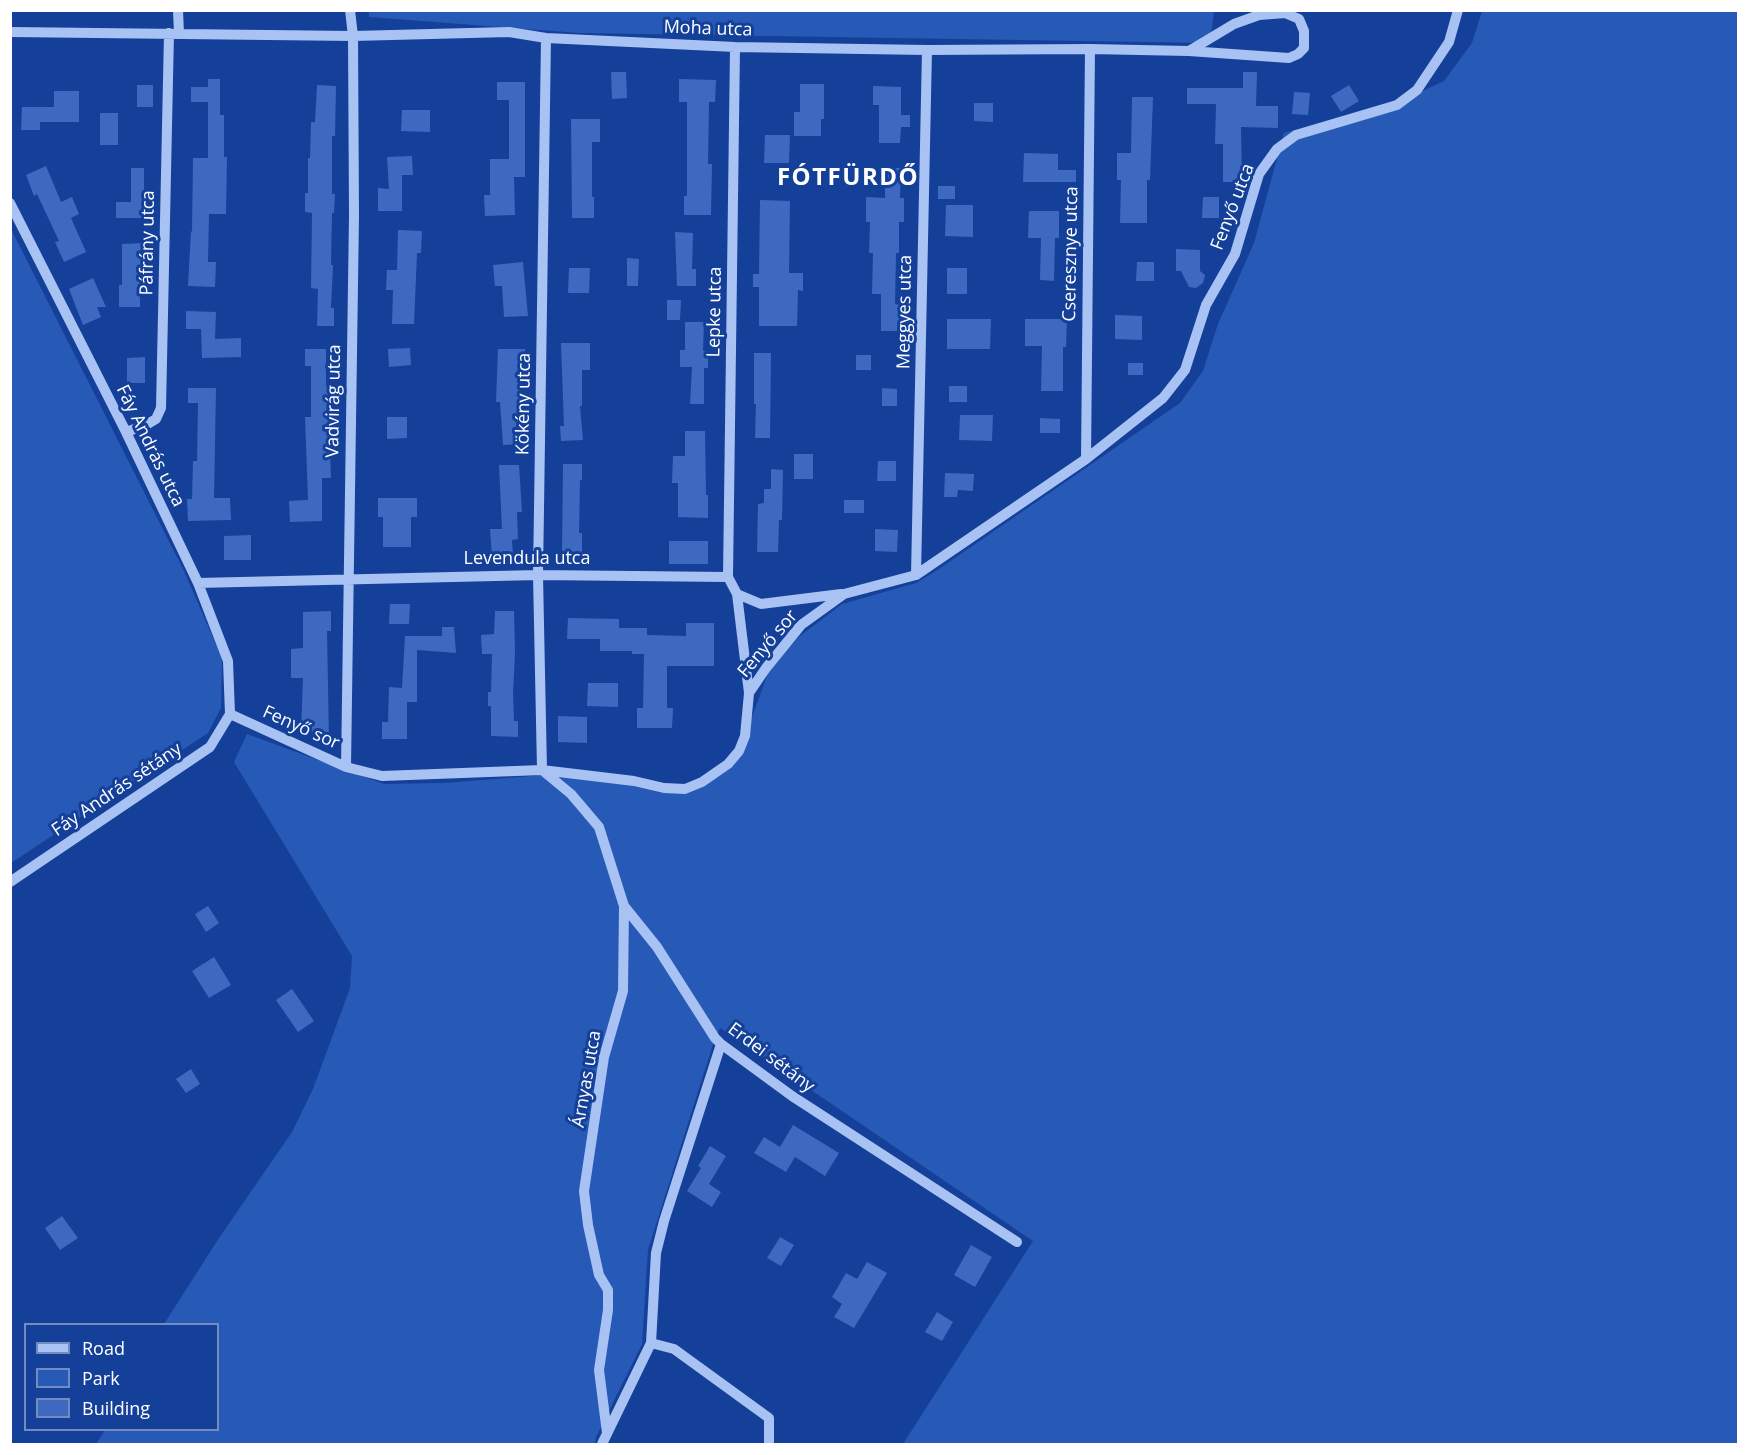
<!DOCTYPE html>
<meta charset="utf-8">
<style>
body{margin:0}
#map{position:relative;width:1749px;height:1455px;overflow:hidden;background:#144099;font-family:"Open Sans",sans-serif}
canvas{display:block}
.frame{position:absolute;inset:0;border:12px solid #fff;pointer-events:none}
.legend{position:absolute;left:24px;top:1323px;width:195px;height:108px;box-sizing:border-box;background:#144099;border:2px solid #728cc2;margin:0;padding:8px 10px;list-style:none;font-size:18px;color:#fff}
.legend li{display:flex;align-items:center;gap:12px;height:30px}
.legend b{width:30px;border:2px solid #728cc2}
</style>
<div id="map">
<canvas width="1749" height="1455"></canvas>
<div class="frame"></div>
<ul class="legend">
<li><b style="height:8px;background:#a8c2f3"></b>Road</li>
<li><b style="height:16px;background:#2759b7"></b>Park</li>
<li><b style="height:16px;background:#3d69c1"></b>Building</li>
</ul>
</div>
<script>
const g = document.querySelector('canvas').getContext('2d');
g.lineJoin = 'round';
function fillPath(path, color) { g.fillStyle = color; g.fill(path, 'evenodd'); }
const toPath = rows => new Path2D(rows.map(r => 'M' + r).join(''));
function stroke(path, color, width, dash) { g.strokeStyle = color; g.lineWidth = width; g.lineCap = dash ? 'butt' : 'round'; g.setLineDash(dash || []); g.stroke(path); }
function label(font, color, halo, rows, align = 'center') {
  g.font = font + ' "Open Sans",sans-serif'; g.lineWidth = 6; g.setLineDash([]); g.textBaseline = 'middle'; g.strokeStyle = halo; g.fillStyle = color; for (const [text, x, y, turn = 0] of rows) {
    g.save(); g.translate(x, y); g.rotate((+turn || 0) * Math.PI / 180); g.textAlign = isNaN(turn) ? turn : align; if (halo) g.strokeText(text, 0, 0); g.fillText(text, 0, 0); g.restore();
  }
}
const green = toPath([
 [369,11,1214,11,1210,43,579,33,369,17],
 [1482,11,1738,11,1738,1444,903,1444,1033,1241,720,1028,715,1038,648,1250,642,1344,596,1437,595,1444,96,1444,105,1430,218,1430,218,1324,164,1324,219,1238,292,1132,313,1089,350,988,352,956,234,762,247,734,384,784,444,783,569,773,684,785,723,767,745,736,771,665,800,636,842,604,916,583,936,571,1180,403,1203,371,1218,324,1254,243,1284,133,1403,100,1444,81,1472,43],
 [10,227,184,571,222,658,221,708,208,733,11,863]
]);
const building = toPath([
 [611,72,626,72,627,98,612,99],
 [1243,72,1257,72,1256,106,1278,106,1278,128,1241,127,1242,182,1223,182,1223,144,1215,144,1216,104,1187,104,1187,88,1243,88],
 [208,79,220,79,220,115,224,115,224,157,227,157,226,214,209,214,208,262,216,262,215,287,188,286,191,231,192,232,193,158,208,158,208,102,191,102,191,87,208,87],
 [679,79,716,80,715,102,709,102,708,164,712,164,711,215,684,215,684,196,687,196,687,102,679,102],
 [497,82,525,82,525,177,514,177,515,215,485,216,484,195,490,195,490,159,509,159,509,100,497,100],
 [800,84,824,84,824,119,821,119,821,136,794,136,794,112,800,112],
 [137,85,153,85,153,107,137,107],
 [317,85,336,86,335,136,332,136,332,194,335,194,334,213,332,213,331,265,333,265,331,308,334,308,334,326,317,326,318,289,311,288,312,213,305,212,305,193,308,193,308,158,310,158,311,122,315,122],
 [1349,85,1359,101,1341,112,1331,96],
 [873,86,901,87,901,115,910,115,910,127,901,127,900,143,879,143,879,105,873,105],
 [54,91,79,91,79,122,40,122,40,130,21,130,22,107,54,107],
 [1294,92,1310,93,1308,115,1292,114],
 [1132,97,1153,97,1150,180,1147,180,1147,223,1120,223,1121,180,1117,180,1117,153,1131,153],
 [974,103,993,103,993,122,974,121],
 [402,110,430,110,430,132,401,131],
 [100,113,118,113,118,145,100,145],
 [571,119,600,119,600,142,592,142,592,197,594,197,594,218,572,218],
 [765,135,790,135,789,163,764,163],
 [1024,153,1058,154,1058,170,1076,170,1076,182,1023,182],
 [412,156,413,175,402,175,402,211,378,211,378,188,389,189,387,157],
 [46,166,61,202,72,197,79,214,71,218,86,252,64,262,55,242,59,241,37,194,34,196,26,175],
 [131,168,144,168,144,202,147,202,147,218,116,218,116,202,131,202],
 [885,168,901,168,900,198,904,198,904,222,899,222,899,253,896,253,895,304,900,305,900,331,881,331,881,294,872,294,873,253,869,253,870,222,866,222,866,197,885,198],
 [938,186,955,186,955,199,938,199],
 [1203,197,1219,197,1219,218,1202,218],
 [760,200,790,201,789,273,803,273,803,291,798,290,797,326,759,326,759,287,753,287,753,274,759,274],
 [946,205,973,205,973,237,945,236],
 [1029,211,1059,211,1059,238,1055,238,1054,281,1040,280,1041,238,1028,238],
 [398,230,422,231,421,253,417,253,414,324,392,324,393,290,386,290,387,270,397,270],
 [675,232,693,233,692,269,696,269,696,286,677,286],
 [144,243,144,264,140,264,140,307,119,307,119,285,122,285,122,244],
 [1176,249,1200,250,1200,271,1205,275,1203,283,1196,288,1189,287,1181,271,1176,271],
 [627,258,639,259,638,286,627,286],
 [523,262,528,316,504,317,502,286,495,286,493,265],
 [1137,262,1154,262,1154,281,1136,281],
 [569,268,590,268,589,293,568,293],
 [947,268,967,268,967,294,947,294],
 [93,278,106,307,97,307,101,317,83,325,69,289],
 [667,300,681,300,680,320,667,320],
 [186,311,216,312,215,339,241,338,241,357,202,358,201,329,186,329],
 [1115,315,1142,316,1142,340,1115,339],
 [947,319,991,319,990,349,947,349],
 [1025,319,1067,319,1066,347,1063,347,1063,391,1041,391,1042,346,1025,346],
 [685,322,704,322,703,351,708,351,708,368,704,368,704,404,690,404,692,367,680,367,680,350,685,350],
 [561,343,590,343,590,370,582,370,582,406,580,406,583,440,561,441,560,426,564,426],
 [410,348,411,365,389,367,388,349],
 [305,349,326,349,326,386,332,386,332,404,328,404,331,478,322,478,322,521,290,522,289,501,308,500,305,417,311,417,311,366,305,366],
 [498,349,525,349,525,365,518,365,520,423,523,423,524,444,503,445,500,402,496,402],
 [754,353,771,353,770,438,755,438,756,404,754,404],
 [856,355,871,355,871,370,856,370],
 [145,357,145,383,127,383,127,358],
 [1128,363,1143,363,1143,375,1128,375],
 [949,386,967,386,967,402,949,402],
 [188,388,216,388,214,498,230,498,231,520,188,521,187,499,192,499,193,461,197,461,198,403,188,403],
 [882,388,897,389,897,406,882,406],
 [960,415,993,415,992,441,959,440],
 [387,417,407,417,407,438,387,439],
 [1040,418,1060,419,1060,433,1040,433],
 [685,431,705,431,706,495,708,495,708,518,678,517,678,483,672,483,673,456,685,456],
 [794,454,813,454,813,479,794,479],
 [878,461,896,461,896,481,877,481],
 [563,464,582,464,582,480,580,480,579,533,582,533,582,553,562,552],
 [499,465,519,465,522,512,517,512,518,539,512,540,513,556,492,558,490,529,502,529],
 [771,469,783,470,782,520,779,520,778,552,757,552,758,504,764,503,764,489,771,489],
 [945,473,974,474,973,491,958,490,957,497,944,497],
 [378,498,417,498,417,517,411,517,411,547,383,547,383,517,378,517],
 [844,500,864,500,864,513,844,513],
 [875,529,898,530,897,552,875,551],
 [251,535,251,560,224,560,224,536],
 [669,541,708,541,708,564,669,564],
 [390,604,410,604,409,624,389,624],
 [331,611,331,631,327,631,329,740,315,740,315,732,301,732,303,678,291,678,291,649,303,648,303,612],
 [495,611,514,611,515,653,513,693,514,721,518,721,518,737,491,736,491,706,488,706,488,692,491,692,492,654,482,654,481,635,494,634],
 [568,618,619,619,619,628,647,628,647,635,686,636,686,623,714,623,714,666,667,666,667,708,673,708,672,728,637,728,637,708,643,708,644,654,632,654,632,651,600,651,600,639,567,639],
 [442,627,454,627,456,653,417,650,417,702,407,702,407,739,382,739,382,722,388,722,389,687,402,688,405,636,442,636],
 [588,683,618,683,618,707,587,706],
 [558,716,587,717,587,743,558,742],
 [208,906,219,923,206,932,195,914],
 [214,957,231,985,209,998,192,971],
 [292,989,314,1021,298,1032,276,1000],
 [191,1069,200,1084,186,1093,176,1079],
 [793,1125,839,1153,825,1176,795,1157,786,1172,754,1153,764,1137,780,1147],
 [710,1146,726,1156,709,1184,721,1192,712,1207,687,1191,701,1168,698,1166],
 [62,1216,78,1238,60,1250,45,1228],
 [780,1237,794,1245,781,1266,767,1258],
 [971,1245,992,1257,975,1287,954,1275],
 [867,1262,887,1273,854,1328,834,1317,842,1304,832,1297,846,1273,857,1279],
 [937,1312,953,1322,942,1341,925,1332]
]);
const minor = toPath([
 [178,10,179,34],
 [10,32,353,36,509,32,546,38,735,47,927,50,1090,49,1189,51,1234,24,1259,15,1285,13,1299,19,1304,31,1304,48,1298,54,1289,58,1189,51],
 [546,38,538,575,542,770,571,794,599,827,624,906,657,947,715,1038,721,1044,792,1096,1017,1242],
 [10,203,126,432,198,583,228,661,230,714],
 [126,432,146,425,156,419,161,408,169,33],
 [1086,459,1090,49],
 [916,575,927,50],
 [728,577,735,47],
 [198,583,538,575,728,577,737,594,761,604,841,594],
 [737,594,749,693],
 [230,714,346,767,382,776,542,770,634,781,664,788,685,789,702,782,728,764,739,751,745,736,749,693,766,668,801,625,844,594,916,575,1086,459,1163,398,1185,370,1206,305,1235,254,1259,174,1277,149,1296,135,1397,105,1417,90,1449,42,1458,10],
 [346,767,354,215,353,36,350,10],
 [10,882,210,747,230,714],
 [721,1044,664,1221,656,1253,651,1343,674,1349,769,1418,769,1444],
 [607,1433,599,1370,608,1310,608,1290,599,1275,588,1225,584,1191,604,1057,623,991,624,906],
 [602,1444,651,1343]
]);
const streetNames = [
 ["Moha utca",708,29,2],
 ["Fenyő utca",1233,207,-69],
 ["Páfrány utca",148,243,-89],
 ["Cseresznye utca",1071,254,-89],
 ["Lepke utca",715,312,-89],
 ["Meggyes utca",905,312,-89],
 ["Vadvirág utca",334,401,-89],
 ["Kökény utca",524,404,-89],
 ["Fáy András utca",150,446,64],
 ["Levendula utca",527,559],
 ["Fenyő sor",768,644,-50],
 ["Fenyő sor",301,728,24],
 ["Fáy András sétány",117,790,-34],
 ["Erdei sétány",771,1058,37],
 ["Árnyas utca",587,1079,-80]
];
const districtNames = [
 ["FÓTFÜRDŐ",848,178]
];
fillPath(green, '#2759b7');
fillPath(building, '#3d69c1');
stroke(minor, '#a8c2f3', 10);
label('18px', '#fff', '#144099', streetNames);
g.letterSpacing = '1.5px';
label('bold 24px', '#fff', '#144099', districtNames);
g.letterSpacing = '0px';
</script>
